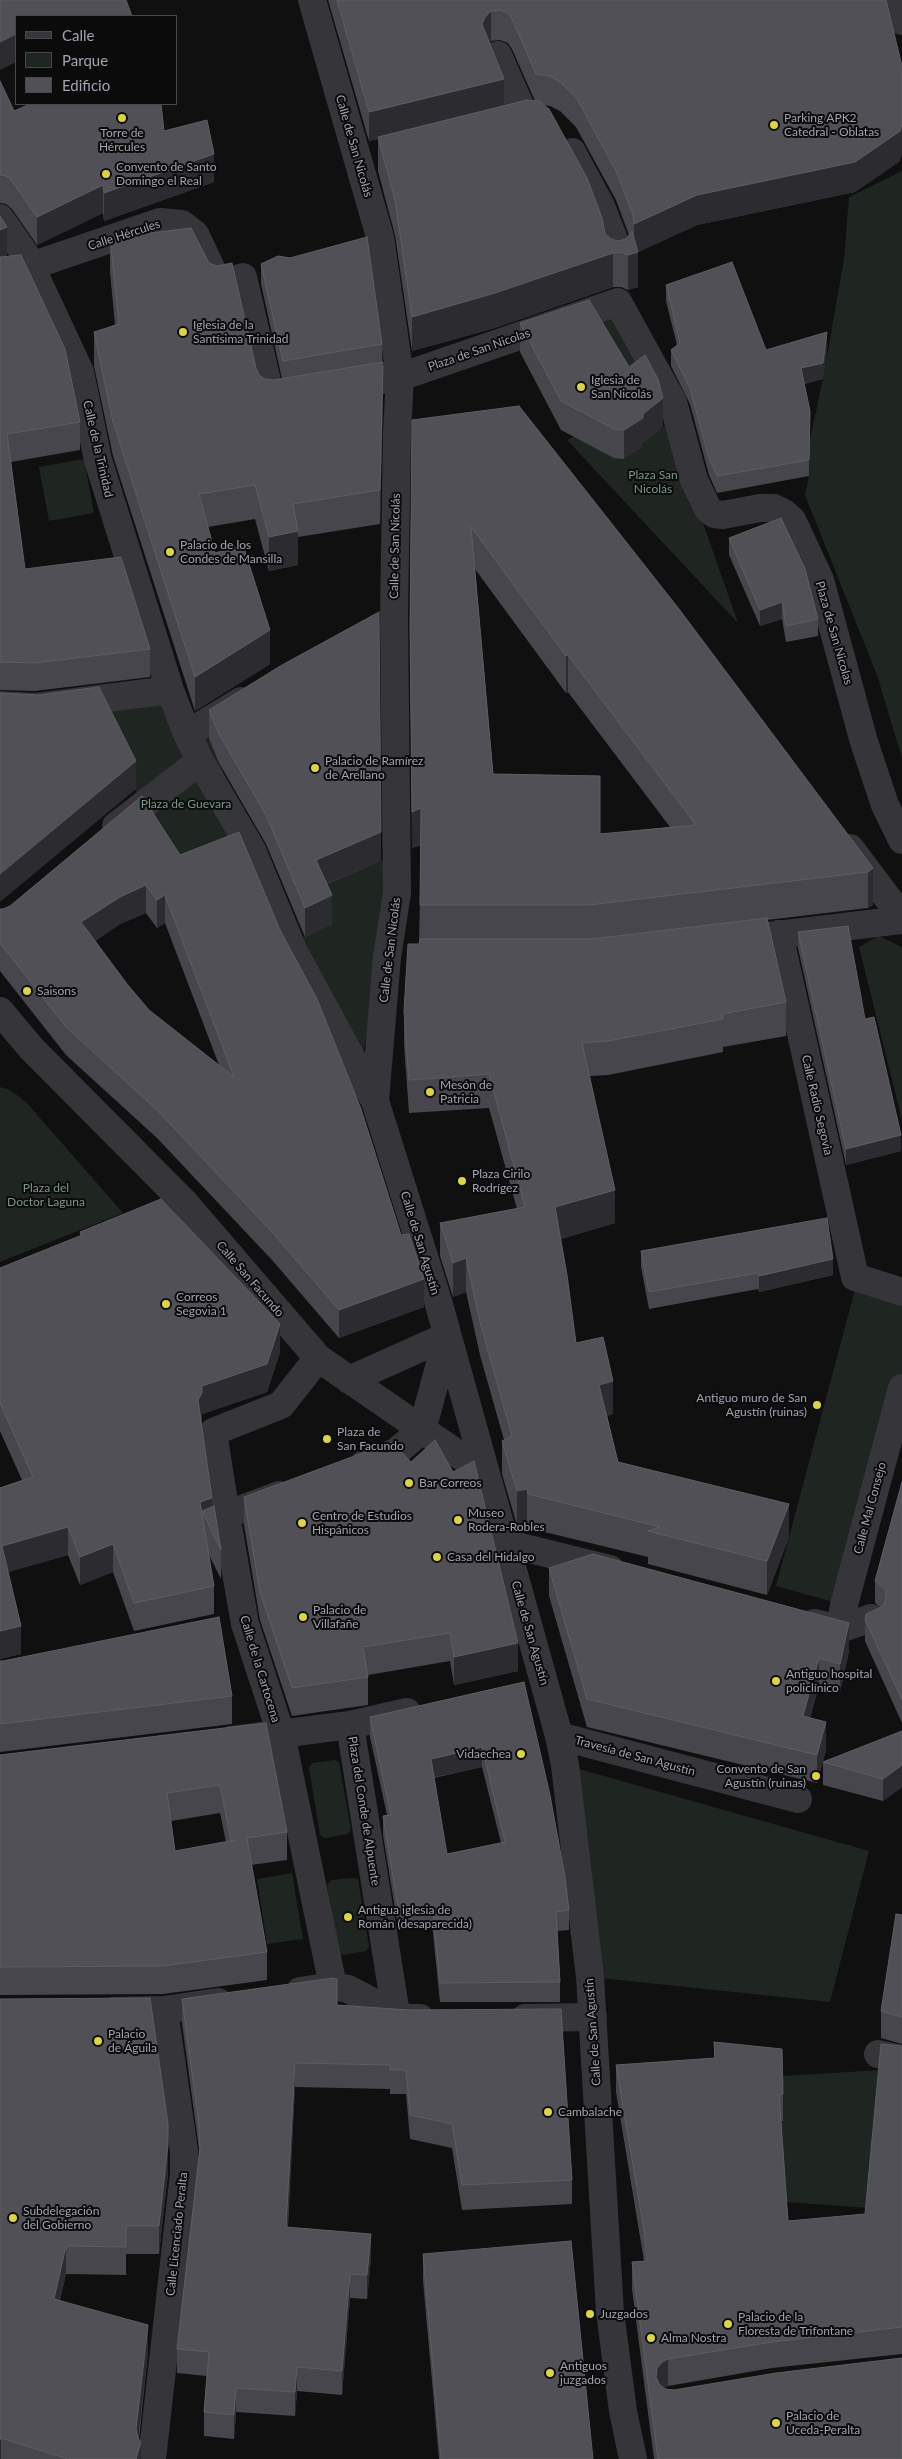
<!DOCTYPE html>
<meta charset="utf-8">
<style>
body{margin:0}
#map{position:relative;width:902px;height:2459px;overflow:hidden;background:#101011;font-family:Lato,sans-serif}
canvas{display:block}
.legend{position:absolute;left:15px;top:15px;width:162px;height:90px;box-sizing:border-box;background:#0b0b0c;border:1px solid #47484e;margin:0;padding:6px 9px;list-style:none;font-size:15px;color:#a2a3b0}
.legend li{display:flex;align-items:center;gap:10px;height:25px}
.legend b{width:25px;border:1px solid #47484e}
</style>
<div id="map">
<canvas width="902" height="2459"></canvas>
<ul class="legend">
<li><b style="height:6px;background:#36363a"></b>Calle</li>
<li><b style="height:14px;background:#1f2521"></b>Parque</li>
<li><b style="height:14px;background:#505056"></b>Edificio</li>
</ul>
</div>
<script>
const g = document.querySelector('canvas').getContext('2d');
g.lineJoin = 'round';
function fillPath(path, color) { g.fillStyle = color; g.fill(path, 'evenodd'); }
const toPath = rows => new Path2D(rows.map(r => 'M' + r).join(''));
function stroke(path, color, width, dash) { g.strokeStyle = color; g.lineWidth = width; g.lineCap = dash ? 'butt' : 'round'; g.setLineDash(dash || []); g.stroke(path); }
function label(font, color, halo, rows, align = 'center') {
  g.font = font + ' Lato,sans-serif'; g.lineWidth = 4; g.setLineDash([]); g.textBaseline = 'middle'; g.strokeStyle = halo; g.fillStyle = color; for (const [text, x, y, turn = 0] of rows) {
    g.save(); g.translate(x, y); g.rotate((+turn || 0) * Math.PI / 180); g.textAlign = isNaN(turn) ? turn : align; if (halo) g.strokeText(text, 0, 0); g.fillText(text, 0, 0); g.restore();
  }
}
const green = toPath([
 [902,171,902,758,877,675,805,495,809,476,810,439,823,379,844,259,849,197],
 [611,315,652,379,629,396,586,323],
 [667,420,738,623,567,440,588,429,624,459,643,446,644,436,657,431,664,426],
 [84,459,94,513,49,521,39,467],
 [160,684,193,722,205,730,258,854,180,883,96,709],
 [391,857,385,950,363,1053,294,941,332,924,316,888],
 [879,936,902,947,902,1120,859,947],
 [0,1087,10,1090,26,1102,123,1213,0,1262],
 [857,1282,902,1294,902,1388,844,1605,776,1586],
 [335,1760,339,1762,351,1829,348,1834,325,1838,320,1835,309,1768,312,1763],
 [565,1765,869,1851,830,2002,590,1977],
 [292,1873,303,1939,267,1944,257,1879],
 [353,1878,358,1879,369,1946,366,1951,343,1955,338,1953,327,1885,331,1880],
 [881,2070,868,2208,785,2202,761,2121,782,2076]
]);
const minor = toPath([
 [312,0,380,237,400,377,397,433,394,616,397,893,387,957,375,1101],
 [897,0,902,21],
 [498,55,526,119],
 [572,152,601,206,618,250,618,260],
 [0,218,25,254,80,372,98,460,170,690,187,734,200,761,252,850,294,952,375,1101,438,1301,559,1736,565,1765,590,1977,610,2312,623,2411,633,2459],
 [31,266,160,222,182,224,195,234,219,285,243,277,271,399,289,396],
 [347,386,400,377,618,302,673,402,694,480,708,509,714,514,723,515,760,508,774,508,784,513,792,520,820,580,864,742,885,805,902,840],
 [0,705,36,707,170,690],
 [187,734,241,701],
 [116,826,200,761],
 [850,848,902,917],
 [779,934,855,1277,902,1292],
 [735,940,902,920],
 [0,1011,31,1048,183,1201,318,1358,484,1472],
 [349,1380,447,1336],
 [364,1464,396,1452,422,1430,447,1338],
 [279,1495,226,1515,213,1432,281,1405,318,1358],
 [226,1515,245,1624,281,1734,333,1986],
 [505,1543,610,1569],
 [814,1623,840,1629,871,1618],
 [840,1629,844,1605,902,1388],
 [350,1725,396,2014],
 [559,1736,798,1799],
 [232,1740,350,1725,407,1712],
 [300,1991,333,1986,348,1989,396,2014,408,2018,420,2018],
 [114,2011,164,2010,218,2002],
 [525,2018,593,2017],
 [878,2054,902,2059],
 [152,2459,184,2174,184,2151,164,2010]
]);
const wall = toPath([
 [328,0,886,0,900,161,855,192,697,225,638,252,638,287,628,290,621,287,613,287,495,328,412,351,395,235,378,171,378,139,369,141],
 [500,40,508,43,512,49,535,101,504,106,490,42,491,41],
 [544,105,550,106,560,111,576,127,616,200,629,235,626,239,618,241,611,239,605,234],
 [0,81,14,111,164,131,214,182,104,221,103,213,37,245,12,209,6,204,0,203],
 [0,216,7,255,3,257,80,422,80,450,11,462,25,569,150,649,150,677,35,691,0,690],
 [110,238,256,368,259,375,265,379,274,380,282,379,261,284,261,264,382,344,383,396,380,524,298,537,298,565,269,571,255,519,208,527,215,553,270,664,195,711,113,456,94,366,94,332,115,325,110,272],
 [666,285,766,350,827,349,823,379,804,384,810,411,809,476,717,493,709,475,690,404,671,366,671,350,677,345,666,301],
 [520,323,663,426,643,443,643,446,624,459,614,458,561,430,520,352],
 [412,420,873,868,873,905,868,908,767,920,786,1002,786,1036,723,1047,723,1052,608,1075,590,1076,615,1223,561,1239,576,1343,613,1414,607,1416,618,1462,789,1537,767,1595,648,1564,648,1557,528,1528,527,1522,517,1525,502,1474,502,1441,504,1440,480,1355,466,1292,453,1297,440,1256,440,1223,517,1209,489,1108,409,1113,404,1045,404,1011,419,944,421,845,412,848,410,628],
 [475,569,566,693,568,692,670,827,600,834,600,776,493,774],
 [729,538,818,619,818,636,786,642,782,619,760,626,729,555],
 [209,710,381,861,327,884,332,924,305,937,266,844,219,763,209,739],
 [142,796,424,1307,339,1338,272,1260,157,1138,66,1055,0,971,0,909,3,909,10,906],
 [146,913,157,928,165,923,219,1065,149,1010,127,984,95,941,120,924],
 [798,932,865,1019,901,1151,846,1165,798,948],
 [80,1232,280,1352,267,1392,202,1414,202,1421,201,1423,212,1507,221,1550,221,1579,208,1553,214,1586,214,1614,134,1631,113,1572,80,1585,68,1555,8,1572,21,1654,0,1659,0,1488,22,1480,0,1431,0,1268,80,1236],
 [641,1251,833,1275,759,1292,758,1289,649,1309,641,1267],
 [902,1482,902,1723,865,1641,865,1619,880,1607,875,1603,875,1581],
 [244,1497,518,1671,454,1685,450,1661,368,1675,368,1705,292,1716,260,1620,244,1525],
 [549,1568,849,1651,840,1692,819,1686,810,1718,826,1750,817,1783,587,1727,549,1596],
 [0,1661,232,1696,232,1724,0,1752],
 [524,1682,569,1910,569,1930,557,1931,560,1982,560,2002,440,2002,432,1924,398,1927,383,1835,383,1816,387,1815,370,1737,370,1717],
 [482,1767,501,1843,447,1854,434,1778],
 [266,1723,287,1832,287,1860,251,1865,267,1952,267,1980,163,1994,0,1995,0,1755],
 [220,1813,226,1842,175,1851,171,1821],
 [902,1731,902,1787,883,1801,823,1785,823,1762],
 [902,1915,902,2044,881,2038,881,2011],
 [0,1999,168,2173,159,2254,126,2254,126,2275,66,2274,60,2300,148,2353,139,2439,141,2459,0,2459],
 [182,1999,337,2005,572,2180,572,2204,462,2210,452,2148,410,2139,406,2094,390,2094,390,2089,295,2087,288,2227,371,2258,367,2299,350,2298,342,2395,297,2391,295,2416,236,2412,234,2439,204,2436,204,2412,207,2376,177,2373,177,2349,199,2149,182,2023],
 [714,2042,783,2094,783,2121,781,2121,788,2221,865,2214,902,2046,902,2354,772,2368,668,2386,664,2388,902,2459,654,2459,632,2289,632,2262,644,2261,616,2092,616,2065,714,2058],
 [423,2254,593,2459,439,2459,423,2281]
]);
const shadedWall = toPath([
 [491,11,491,41,485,46,482,24,485,17],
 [16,34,16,62,0,70,0,42],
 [504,79,504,108,378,137,378,139,369,141,369,112],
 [902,124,902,154,900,161,855,192,697,225,634,254,634,224,697,195],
 [214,154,214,182,104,221,104,193],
 [103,185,103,213,37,245,37,217],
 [7,227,7,255,0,258,0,230],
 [638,252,638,287,628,290,628,255],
 [613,253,613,287,495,328,412,351,412,317],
 [827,332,827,349,823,379,801,384,801,368],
 [383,362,383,396,380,524,380,490],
 [663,398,663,426,643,443,643,446,624,459,624,430],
 [298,531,298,565,269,571,269,537],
 [782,602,782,619,760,626,760,610],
 [270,630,270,664,195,711,195,677],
 [568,655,568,692,566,693,566,656],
 [136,761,136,789,0,902,0,874],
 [421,808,421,844,412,848,412,812],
 [381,832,381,861,316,888,316,860],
 [873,868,873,905,868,908,868,872],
 [146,885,146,913,120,924,81,950,81,922,120,897],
 [165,895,165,923,157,928,157,900],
 [332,895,332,924,305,937,305,908],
 [901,1135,901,1151,846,1165,846,1149],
 [615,1190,615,1223,555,1241,555,1207],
 [466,1258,466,1292,453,1297,453,1263],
 [833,1259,833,1275,759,1292,759,1276],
 [424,1279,424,1307,339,1338,339,1310],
 [280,1324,280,1352,267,1392,202,1414,202,1421,198,1428,198,1400,202,1386],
 [613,1381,613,1414,599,1418,599,1385],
 [527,1489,527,1522,517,1525,517,1491],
 [212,1498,212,1526,202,1511,200,1502],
 [789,1504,789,1537,767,1595,767,1561],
 [68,1527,68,1555,2,1574,2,1546],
 [113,1544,113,1572,80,1585,80,1557],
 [849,1623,849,1651,840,1692,840,1664],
 [21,1626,21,1654,0,1659,0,1631],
 [518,1643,518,1671,454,1685,454,1657],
 [819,1658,819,1686,803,1744,803,1716],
 [826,1722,826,1750,817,1783,817,1755],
 [482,1747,482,1767,431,1778,431,1759],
 [902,1765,902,1787,883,1801,883,1779],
 [295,2063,295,2087,286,2251,286,2227],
 [168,2145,168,2173,159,2254,159,2226],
 [371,2234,371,2258,367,2299,367,2275],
 [66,2246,66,2274,54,2327,54,2299],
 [350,2274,350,2298,342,2395,342,2371],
 [148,2325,148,2353,136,2457,136,2429],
 [668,2359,668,2386,662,2389,656,2377,657,2368,662,2362],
 [297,2367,297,2391,295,2416,295,2392],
 [236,2388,236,2412,234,2439,234,2415],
 [1,2438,1,2459,0,2459,0,2440],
 [141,2442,141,2459,136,2459]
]);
const building = toPath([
 [0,0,126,0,132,16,16,16,16,34,0,42,0,0],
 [337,0,886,0,902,66,902,124,900,131,855,162,697,195,634,224,633,215,616,171,576,97,560,82,550,76,536,74,512,19,508,13,500,10,491,11,485,17,482,24,504,79,369,112,337,0],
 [0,81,14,111,30,104,161,104,164,131,207,120,214,154,104,193,103,185,37,217,12,181,6,176,0,175,0,81],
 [527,100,539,101,549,109,587,178,602,218,605,234,611,239,618,241,626,239,632,231,638,252,628,255,621,252,613,253,495,293,412,317,395,200,378,137,527,100],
 [0,216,7,227,0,230,0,216],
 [191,228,209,263,217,266,232,263,256,368,259,375,265,379,274,380,383,362,380,490,293,504,298,531,269,537,255,485,199,494,215,553,243,545,270,630,195,677,113,422,94,332,119,324,110,238,191,228],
 [367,237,382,344,283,361,261,264,278,256,290,258,367,237],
 [21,255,65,349,80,422,7,434,25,569,121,557,150,649,35,663,0,662,0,257,21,255],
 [732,262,766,350,827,332,823,363,801,368,810,411,809,460,717,476,709,458,690,388,671,350,680,343,666,285,732,262],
 [589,300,629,367,645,355,658,379,663,398,643,414,643,418,624,430,614,429,561,401,520,323,589,300],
 [519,406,679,609,873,868,868,872,589,905,420,905,421,808,412,812,410,628,412,420,519,406],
 [471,527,566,656,568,655,696,825,600,834,600,776,493,774,471,527],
 [781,518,805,569,818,619,786,626,782,602,760,610,729,538,781,518],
 [379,612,381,832,316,860,332,895,305,908,266,815,219,734,209,710,282,665,379,612],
 [99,687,136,761,0,874,0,693,38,695,99,687],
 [142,796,180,855,239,832,280,930,317,999,361,1109,401,1235,409,1234,424,1279,339,1310,272,1232,157,1110,66,1027,0,943,0,909,3,909,10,906,142,796],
 [146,885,157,900,165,895,234,1077,149,1010,127,984,81,922,120,897,146,885],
 [767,918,786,1002,722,1014,723,1019,608,1041,582,1043,615,1190,555,1207,567,1275,576,1343,603,1337,613,1381,599,1385,618,1462,789,1504,767,1561,648,1531,660,1527,528,1494,527,1489,517,1491,502,1441,512,1436,480,1322,466,1258,453,1263,440,1223,525,1207,489,1074,409,1080,404,1011,408,944,419,944,420,939,592,939,767,918],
 [848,926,865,1019,874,1017,901,1135,846,1149,798,932,848,926],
 [161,1199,280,1324,267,1364,202,1386,202,1393,198,1400,212,1498,200,1502,214,1586,134,1603,113,1544,80,1557,68,1527,2,1546,21,1626,0,1631,0,1488,33,1477,0,1403,0,1268,82,1235,80,1232,161,1199],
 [827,1218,833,1259,759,1276,758,1273,649,1292,641,1251,827,1218],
 [435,1440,453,1472,474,1461,518,1643,454,1657,450,1633,363,1647,368,1677,292,1688,260,1592,244,1497,392,1442,411,1462,435,1440],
 [902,1482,902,1700,865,1619,866,1614,883,1606,886,1599,886,1590,875,1581,902,1482],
 [214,1506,221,1550,202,1511,214,1506],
 [593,1554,849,1623,840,1664,819,1658,803,1716,826,1722,817,1755,587,1699,549,1568,593,1554],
 [219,1617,232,1696,0,1724,0,1661,3,1661,219,1617],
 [524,1682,550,1795,565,1877,569,1910,556,1912,560,1982,440,1983,432,1904,398,1907,383,1816,391,1815,370,1717,524,1682],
 [482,1747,505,1842,447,1854,431,1759,482,1747],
 [266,1723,287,1832,247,1838,267,1952,163,1966,0,1967,0,1755,266,1723],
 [220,1785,231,1841,235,1840,175,1851,167,1793,220,1785],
 [902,1731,902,1765,883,1779,823,1762,902,1731],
 [896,1914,902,1915,902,2017,881,2011,896,1914],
 [333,1978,337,1979,337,2005,408,2010,561,2009,572,2180,462,2185,452,2124,410,2115,406,2070,390,2070,390,2065,295,2063,286,2227,371,2234,367,2275,350,2274,342,2371,297,2367,295,2392,236,2388,234,2415,204,2412,209,2352,177,2349,200,2150,199,2125,182,1999,333,1978],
 [150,1998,168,2124,168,2145,159,2226,126,2226,126,2247,66,2246,54,2299,148,2325,136,2429,138,2438,141,2442,136,2459,68,2459,1,2438,0,2440,0,1999,150,1998],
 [714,2042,782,2049,783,2094,779,2094,788,2221,865,2214,881,2044,902,2046,902,2327,772,2342,668,2359,662,2362,657,2368,656,2377,659,2384,665,2389,674,2390,776,2373,902,2358,902,2459,658,2459,632,2262,647,2261,644,2230,616,2065,715,2058,714,2042],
 [571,2241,593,2459,441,2459,423,2254,571,2241]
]);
const markers = [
 [122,118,5,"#dcd53c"],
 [774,125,5,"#dcd53c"],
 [106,174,5,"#dcd53c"],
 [183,332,5,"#dcd53c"],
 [581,387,5,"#dcd53c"],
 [170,552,5,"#dcd53c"],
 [315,768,5,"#dcd53c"],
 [27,991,5,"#dcd53c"],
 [430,1092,5,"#dcd53c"],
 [462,1181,5,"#dcd53c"],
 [166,1304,5,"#dcd53c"],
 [817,1405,5,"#dcd53c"],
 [327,1439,5,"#dcd53c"],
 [409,1483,5,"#dcd53c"],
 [458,1520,5,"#dcd53c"],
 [302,1523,5,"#dcd53c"],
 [437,1557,5,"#dcd53c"],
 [303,1617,5,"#dcd53c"],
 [776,1681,5,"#dcd53c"],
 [521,1754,5,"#dcd53c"],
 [816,1776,5,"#dcd53c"],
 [348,1917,5,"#dcd53c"],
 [98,2041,5,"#dcd53c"],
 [548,2112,5,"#dcd53c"],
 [13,2218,5,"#dcd53c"],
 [590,2314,5,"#dcd53c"],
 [728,2324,5,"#dcd53c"],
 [651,2338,5,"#dcd53c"],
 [550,2373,5,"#dcd53c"],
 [776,2423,5,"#dcd53c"]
];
const poiNames = [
 ["Parking APK2",784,118],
 ["Catedral - Oblatas",784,132],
 ["Torre de",122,133,"center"],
 ["Hércules",122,147,"center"],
 ["Convento de Santo",116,167],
 ["Domingo el Real",116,181],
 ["Iglesia de la",193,325],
 ["Santísima Trinidad",193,339],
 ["Iglesia de",591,380],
 ["San Nicolás",591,394],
 ["Palacio de los",180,545],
 ["Condes de Mansilla",180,559],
 ["Palacio de Ramírez",325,761],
 ["de Arellano",325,775],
 ["Saisons",37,991],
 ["Mesón de",440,1085],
 ["Patricia",440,1099],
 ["Plaza Cirilo",472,1174],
 ["Rodrígez",472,1188],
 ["Correos",176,1297],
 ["Segovia 1",176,1311],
 ["Antiguo muro de San",807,1398,"right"],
 ["Agustín (ruinas)",807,1412,"right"],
 ["Plaza de",337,1432],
 ["San Facundo",337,1446],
 ["Bar Correos",419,1483],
 ["Museo",468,1513],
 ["Rodera-Robles",468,1527],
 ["Centro de Estudios",312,1516],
 ["Hispánicos",312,1530],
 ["Casa del Hidalgo",447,1557],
 ["Palacio de",313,1610],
 ["Villafañe",313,1624],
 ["Antiguo hospital",786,1674],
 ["policlínico",786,1688],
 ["Vidaechea",511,1754,"right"],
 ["Convento de San",806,1769,"right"],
 ["Agustín (ruinas)",806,1783,"right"],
 ["Antigua iglesia de",358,1910],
 ["Román (desaparecida)",358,1924],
 ["Palacio",108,2034],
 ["de Águila",108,2048],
 ["Cambalache",558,2112],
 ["Subdelegación",23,2211],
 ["del Gobierno",23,2225],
 ["Juzgados",600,2314],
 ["Palacio de la",738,2317],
 ["Floresta de Trifontane",738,2331],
 ["Alma Nostra",661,2338],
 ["Antiguos",560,2366],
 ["juzgados",560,2380],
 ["Palacio de",786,2416],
 ["Uceda-Peralta",786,2430]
];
const streetNames = [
 ["Calle de San Nicolás",354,146,74],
 ["Calle Hércules",124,235,-18],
 ["Plaza de San Nicolas",479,350,-19],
 ["Calle de la Trinidad",98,449,77],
 ["Calle de San Nicolás",395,546,-89],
 ["Plaza de San Nicolas",834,633,74],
 ["Calle de San Nicolás",390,950,-83],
 ["Calle Radio Segovia",817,1105,77],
 ["Calle de San Agustín",420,1243,73],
 ["Calle San Facundo",250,1279,49],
 ["Calle Mal Consejo",870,1508,-75],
 ["Calle de San Agustín",530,1633,74],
 ["Calle de la Cartocena",260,1669,73],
 ["Travesía de San Agustín",635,1756,15],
 ["Plaza del Conde de Alpuente",364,1811,81],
 ["Calle de San Agustín",593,2032,-94],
 ["Calle Licenciado Peralta",177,2234,-84]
];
const parkNames = [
 ["Plaza San",653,475],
 ["Nicolás",653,489],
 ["Plaza de Guevara",186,804],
 ["Plaza del",46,1188],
 ["Doctor Laguna",46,1202]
];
fillPath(green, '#1f2521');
stroke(minor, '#36363a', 28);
fillPath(wall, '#46464c');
fillPath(shadedWall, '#2c2c30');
fillPath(building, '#505056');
stroke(building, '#5d5d64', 1);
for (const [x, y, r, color] of markers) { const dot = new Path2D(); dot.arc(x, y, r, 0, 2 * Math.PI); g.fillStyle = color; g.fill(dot); stroke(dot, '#0b0b0c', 2); }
label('12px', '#a2a3b0', '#0b0b0c', poiNames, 'left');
label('12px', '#a2a3b0', '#0b0b0c', streetNames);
label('12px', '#7b9986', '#0b0b0c', parkNames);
</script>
